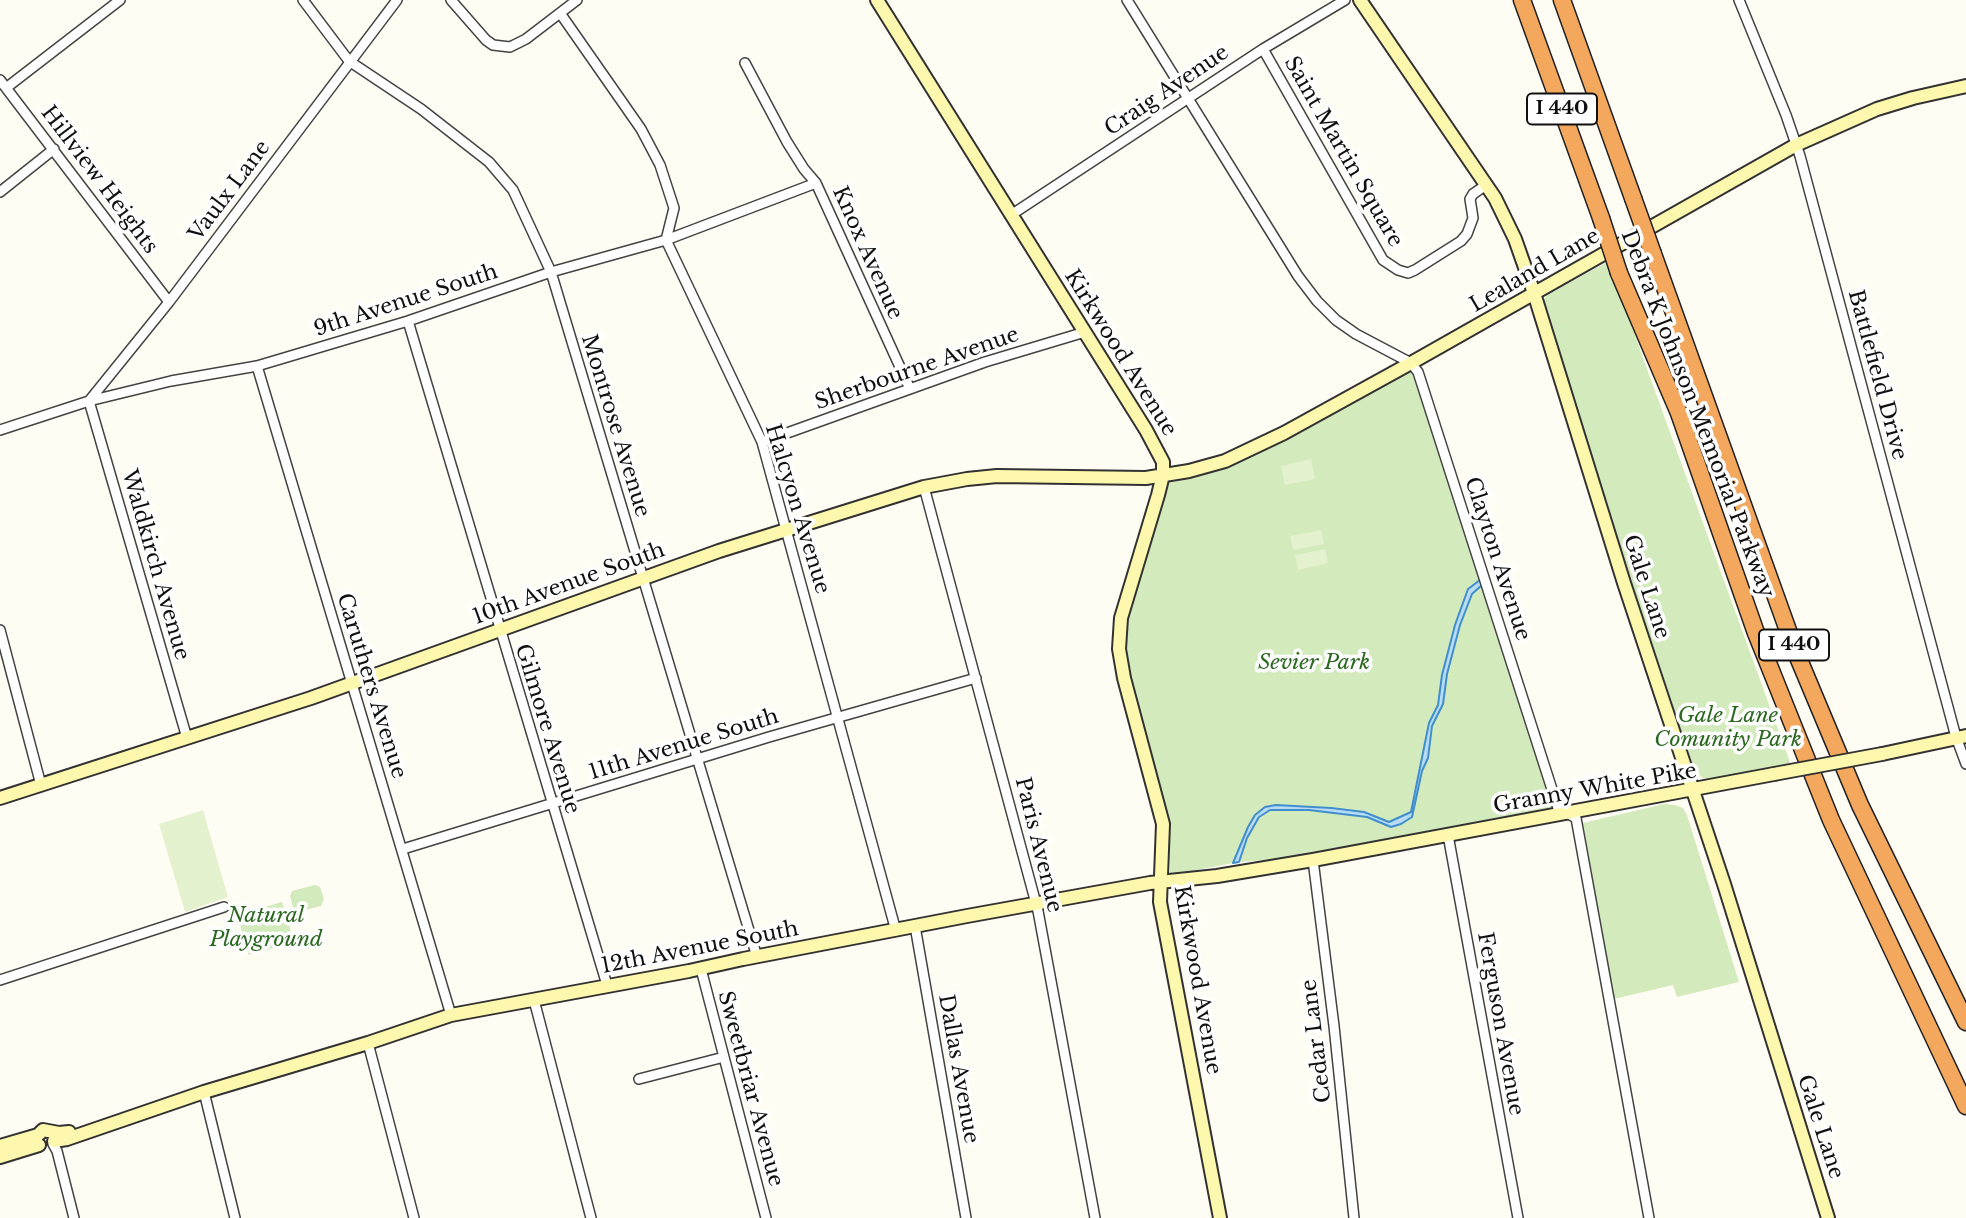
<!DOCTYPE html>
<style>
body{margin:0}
canvas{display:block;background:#fffdf3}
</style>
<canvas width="1966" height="1218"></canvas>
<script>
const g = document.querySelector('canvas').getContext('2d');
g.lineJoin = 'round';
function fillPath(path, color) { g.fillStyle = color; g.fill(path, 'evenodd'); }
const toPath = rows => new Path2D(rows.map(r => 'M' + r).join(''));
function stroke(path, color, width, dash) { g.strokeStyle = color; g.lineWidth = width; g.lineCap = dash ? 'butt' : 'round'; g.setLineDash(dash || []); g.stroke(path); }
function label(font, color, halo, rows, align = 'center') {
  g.font = font + ' "Libre Baskerville",serif'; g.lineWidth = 7; g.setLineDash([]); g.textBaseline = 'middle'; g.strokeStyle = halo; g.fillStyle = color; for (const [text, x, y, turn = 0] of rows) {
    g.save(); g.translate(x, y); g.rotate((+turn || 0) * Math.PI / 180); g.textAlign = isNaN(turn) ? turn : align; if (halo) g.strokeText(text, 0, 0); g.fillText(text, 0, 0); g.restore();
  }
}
const green = toPath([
 [1609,261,1643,358,1791,765,1709,780,1701,777,1694,769,1651,639,1642,621,1542,303,1547,295],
 [1413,365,1555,809,1298,858,1239,862,1170,875,1170,832,1125,665,1124,625,1169,479,1208,471],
 [1664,804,1675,805,1683,808,1687,815,1739,982,1677,997,1673,985,1614,999,1583,823],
 [315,885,320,887,324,899,321,906,298,912,294,910,290,896,292,891],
 [282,902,294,942,249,955,237,915]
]);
const pitch = toPath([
 [1311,459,1315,479,1285,485,1281,466],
 [1321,530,1324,544,1293,550,1290,536],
 [1325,549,1328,563,1298,570,1295,555],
 [203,810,228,897,185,912,159,824]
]);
const water = toPath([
 [1480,580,1482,585,1472,594,1460,625,1447,674,1443,704,1432,726,1428,758,1422,771,1412,817,1401,824,1391,827,1367,817,1309,810,1270,810,1259,817,1247,838,1239,862,1233,863,1248,827,1255,815,1265,807,1276,805,1331,808,1364,812,1389,822,1411,812,1429,723,1438,705,1442,675,1455,625,1468,589,1480,580]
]);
const street = toPath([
 [303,0,349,61,421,109,489,162,513,190,551,272,757,957],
 [451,0,486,40,493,45,510,47,526,39,577,0],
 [1127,0,1298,276,1317,301,1336,320,1356,334,1411,363,1418,372,1558,808,1576,818,1649,1218],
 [1739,0,1786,115,1800,156,1956,737,1966,764],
 [560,13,641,129,660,165,674,208,666,240,762,442,896,931],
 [1263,49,1383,260,1398,270,1408,273,1415,270,1461,241,1467,234,1473,218,1470,199,1473,194,1486,185],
 [745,63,787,142,804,169,816,183,910,389],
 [0,80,169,302],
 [6,88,120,0],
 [0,192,54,149],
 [1011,215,1263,49,1345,0],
 [408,321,607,985],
 [257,366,451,1015],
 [0,430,89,401,171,381,257,366,408,321,551,272,666,240,816,183],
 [762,442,985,362,1085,332],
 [924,487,1038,911,1095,1218],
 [0,630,41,785],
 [187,738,89,401,169,302,397,0],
 [1448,835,1518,1218],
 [403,849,769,737,976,678],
 [1313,860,1334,1026,1354,1218],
 [915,926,966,1218],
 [701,969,766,1218],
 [0,980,224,907],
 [534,1000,591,1218],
 [368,1043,414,1218],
 [639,1079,724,1057],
 [204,1092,235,1218],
 [53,1144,57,1151,74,1218]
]);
const secondary = toPath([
 [877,0,1146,430,1163,462,1163,475,1158,495,1121,618,1119,649,1124,678,1163,824,1160,902,1220,1218],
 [1360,0,1495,198,1515,239,1534,293,1624,583,1724,884,1828,1218],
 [1882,754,1966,736],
 [0,798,311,698,719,551,924,487,967,479,997,476,1146,478,1189,471,1225,461,1284,433,1411,363,1796,145,1877,109,1913,98,1966,86],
 [54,1141,67,1139,204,1092,368,1043,451,1015,689,971,743,959,967,916,1150,883,1217,876,1313,860,1774,774],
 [0,1146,38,1135,43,1130,59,1133,69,1132],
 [0,1157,39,1145]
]);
const highway = toPath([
 [1522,0,1601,218],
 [1562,0,1633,198],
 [1653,254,1795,650,1860,805,1966,1022],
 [1619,273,1679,413,1756,633,1831,820,1966,1106]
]);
const secondaryBridge = toPath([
 [1774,774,1882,754]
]);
const highwayBridge = toPath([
 [1633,198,1653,254],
 [1601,218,1619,273]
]);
const shields = [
 [1562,109,70],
 [1794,645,70]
];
const shieldNames = [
 ["I 440",1562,109],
 ["I 440",1794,645]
];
const streetNames = [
 ["Craig Avenue",1167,91,-34],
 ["Saint Martin Square",1343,152,60],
 ["Hillview Heights",99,180,53],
 ["Vaulx Lane",230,191,-53],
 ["Knox Avenue",867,253,66],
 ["Lealand Lane",1535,271,-30],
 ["9th Avenue South",406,301,-18],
 ["Kirkwood Avenue",1120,353,58],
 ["Sherbourne Avenue",917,369,-19],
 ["Battlefield Drive",1877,375,75],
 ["Debra K Johnson Memorial Parkway",1697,414,69],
 ["Montrose Avenue",615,426,73],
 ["Halcyon Avenue",797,509,73],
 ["Clayton Avenue",1497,559,72],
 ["Waldkirch Avenue",155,565,74],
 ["10th Avenue South",569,584,-20],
 ["Gale Lane",1646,587,72],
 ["Caruthers Avenue",371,686,73],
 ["Gilmore Avenue",547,729,73],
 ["11th Avenue South",684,745,-17],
 ["Granny White Pike",1595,789,-10],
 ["Paris Avenue",1038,845,76],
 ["12th Avenue South",700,948,-11],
 ["Kirkwood Avenue",1197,980,80],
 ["Ferguson Avenue",1500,1024,80],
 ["Cedar Lane",1317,1041,-97],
 ["Dallas Avenue",958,1069,80],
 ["Sweetbriar Avenue",750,1089,75],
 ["Gale Lane",1820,1127,72]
];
const parkNames = [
 ["Sevier Park",1314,663],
 ["Gale Lane",1728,716],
 ["Comunity Park",1728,740],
 ["Natural",266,916],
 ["Playground",266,940]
];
fillPath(green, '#d2eabc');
fillPath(pitch, '#e4f1ce');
fillPath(water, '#b8dcf6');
stroke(water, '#408ecd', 2);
stroke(street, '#434343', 12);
stroke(secondary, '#323232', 16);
stroke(highway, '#212121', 19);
stroke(street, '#fff', 9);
stroke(secondary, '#fef8af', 12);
stroke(highway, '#f3a85e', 16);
stroke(secondaryBridge, '#323232', 16, []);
stroke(highwayBridge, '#212121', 19, []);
stroke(secondaryBridge, '#fef8af', 12);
stroke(highwayBridge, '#f3a85e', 16);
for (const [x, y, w] of shields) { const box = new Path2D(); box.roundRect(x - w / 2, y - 15.5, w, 31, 5); g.fillStyle = '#fff'; g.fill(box); stroke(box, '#101010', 2); }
label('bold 19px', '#101010', null, shieldNames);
label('21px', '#101010', '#fff', streetNames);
label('italic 21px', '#2c6920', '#fff', parkNames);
</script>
